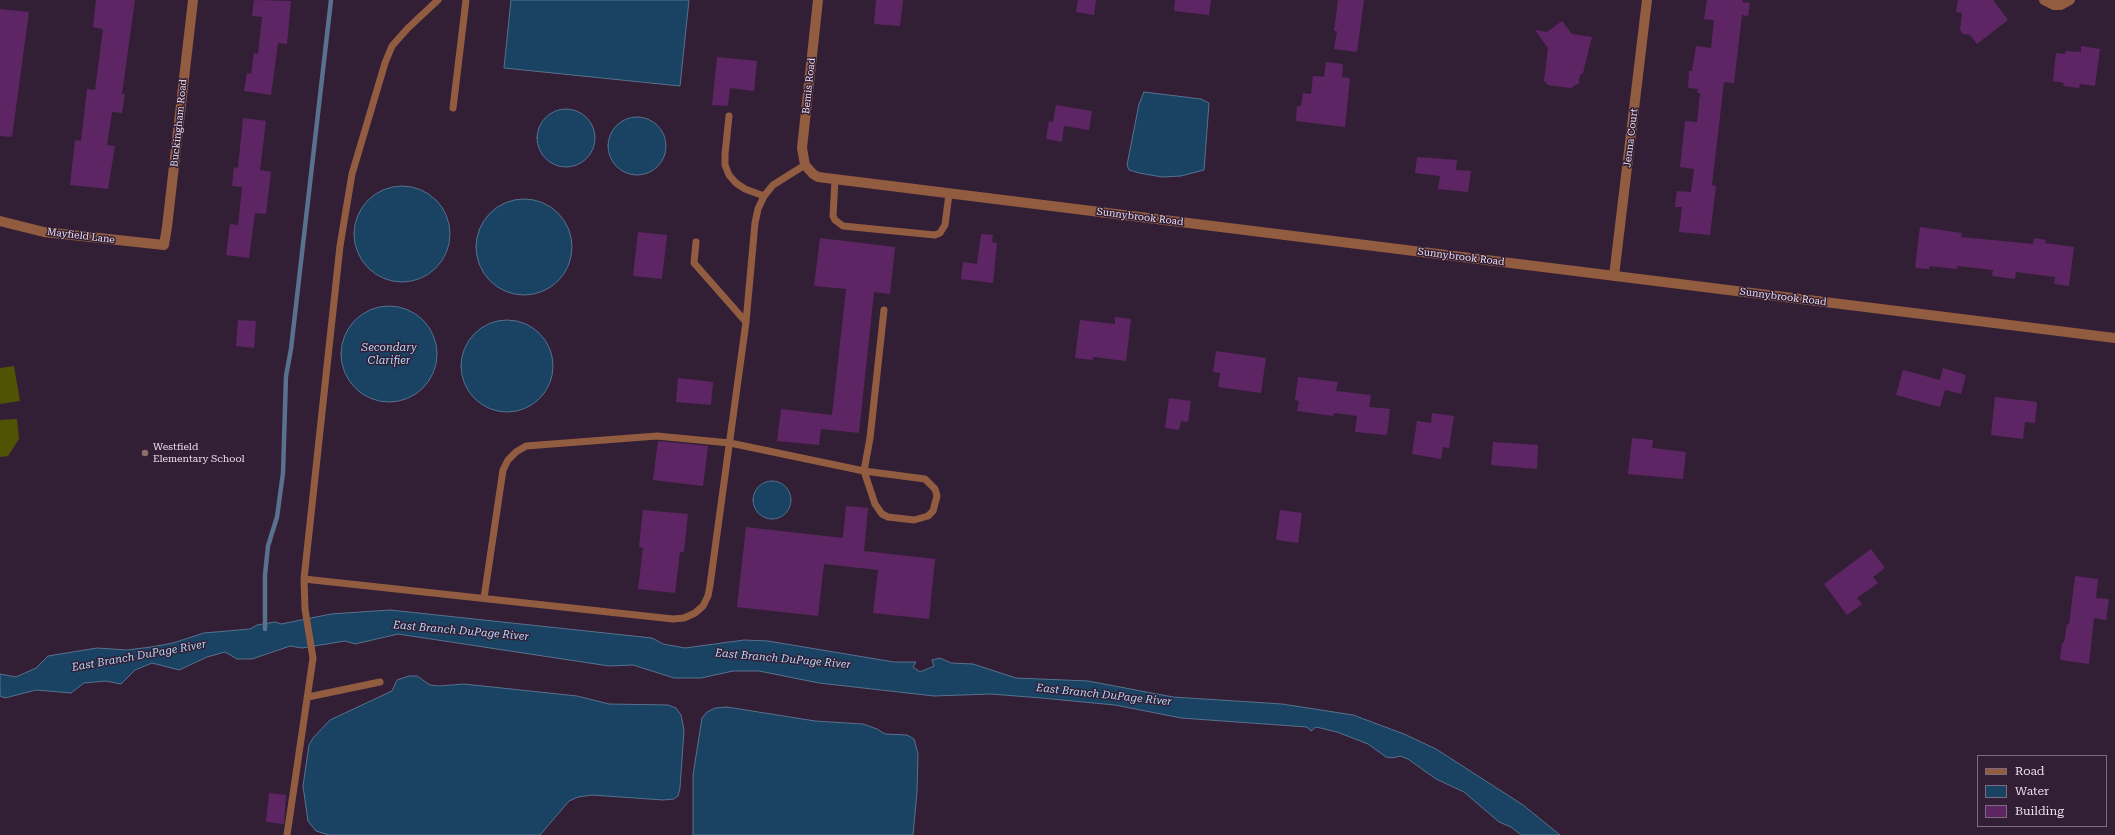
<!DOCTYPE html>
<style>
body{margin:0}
#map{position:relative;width:2115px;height:835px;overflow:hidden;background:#331f35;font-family:"Roboto Serif",serif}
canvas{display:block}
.legend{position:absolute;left:1977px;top:755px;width:130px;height:72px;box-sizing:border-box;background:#331f35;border:1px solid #7d6c7f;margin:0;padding:5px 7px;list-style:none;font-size:12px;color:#ecdfee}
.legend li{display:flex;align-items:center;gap:8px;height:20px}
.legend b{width:20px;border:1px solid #7d6c7f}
</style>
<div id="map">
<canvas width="2115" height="835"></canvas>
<ul class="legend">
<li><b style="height:5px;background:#925c41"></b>Road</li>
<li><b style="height:11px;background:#194263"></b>Water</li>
<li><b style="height:11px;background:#5e2565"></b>Building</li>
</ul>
</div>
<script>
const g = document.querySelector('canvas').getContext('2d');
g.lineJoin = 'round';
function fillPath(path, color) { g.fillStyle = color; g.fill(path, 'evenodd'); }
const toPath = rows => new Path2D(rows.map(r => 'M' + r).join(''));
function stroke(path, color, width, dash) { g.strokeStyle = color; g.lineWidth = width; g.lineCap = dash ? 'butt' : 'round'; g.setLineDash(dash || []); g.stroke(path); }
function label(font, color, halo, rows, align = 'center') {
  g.font = font + ' "Roboto Serif",serif'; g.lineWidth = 3; g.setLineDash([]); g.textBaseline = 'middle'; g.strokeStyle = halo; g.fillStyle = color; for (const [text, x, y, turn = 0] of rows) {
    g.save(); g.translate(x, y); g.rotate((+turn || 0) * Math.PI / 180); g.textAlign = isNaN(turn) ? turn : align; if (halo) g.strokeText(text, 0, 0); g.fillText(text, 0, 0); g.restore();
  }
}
const green = toPath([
 [14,366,20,401,0,404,0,368],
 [17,419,19,439,8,456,0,457,0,420]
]);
const water = toPath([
 [511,0,689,0,680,86,504,68,511,0],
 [1144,92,1201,99,1209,103,1204,170,1181,176,1162,177,1139,173,1129,170,1127,165,1139,104,1144,92],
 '537 138a29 29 0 1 1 58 0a29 29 0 1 1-58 0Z',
 '608 146a29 29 0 1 1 58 0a29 29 0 1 1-58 0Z',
 '354 234a48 48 0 1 1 96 0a48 48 0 1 1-96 0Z',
 '476 247a48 48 0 1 1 96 0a48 48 0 1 1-96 0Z',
 '341 354a48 48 0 1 1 96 0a48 48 0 1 1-96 0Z',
 '461 366a46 46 0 1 1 92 0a46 46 0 1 1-92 0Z',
 '753 500a19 19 0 1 1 38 0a19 19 0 1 1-38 0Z',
 [390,610,652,638,663,644,685,648,744,640,768,641,894,662,916,662,913,667,920,672,934,666,932,660,940,658,951,663,973,664,1016,678,1088,681,1173,697,1282,704,1353,715,1404,734,1436,749,1523,805,1560,835,1521,835,1511,827,1499,822,1464,792,1436,779,1408,759,1400,756,1392,758,1386,757,1368,744,1337,732,1316,727,1311,731,1307,727,1181,718,1115,705,1041,698,991,694,934,696,819,683,759,671,733,671,701,678,674,678,633,665,609,666,398,634,355,644,345,641,302,648,290,646,252,659,237,659,225,652,207,657,179,670,152,663,135,670,121,684,105,681,84,683,71,693,36,690,5,698,0,696,0,674,16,677,36,668,48,656,97,648,127,650,151,647,173,643,204,633,250,629,257,625,275,622,281,624,331,614,390,610],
 [409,676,417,676,430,685,439,686,464,684,577,696,609,704,668,705,676,708,681,715,684,730,680,788,678,796,674,799,663,800,592,795,578,797,569,801,540,835,329,835,316,831,308,821,303,786,309,745,313,738,330,720,392,691,397,680,409,676],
 [727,707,815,721,863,724,877,729,885,734,907,735,914,739,918,754,917,792,913,835,693,835,693,775,702,718,707,712,715,708,727,707]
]);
const stream = toPath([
 [265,629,265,575,268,546,277,517,283,473,286,376,291,349,331,0]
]);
const building = toPath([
 [96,0,135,0,122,94,125,94,122,113,112,112,107,145,115,146,108,189,70,185,75,140,81,141,87,89,95,90,103,29,93,27],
 [254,0,291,1,287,44,278,43,271,95,244,91,247,73,251,74,254,53,258,54,262,17,252,16],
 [876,0,903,0,900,26,874,24],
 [1078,0,1096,0,1094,15,1076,12],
 [1175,0,1211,0,1209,15,1174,11],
 [1338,0,1364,0,1357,52,1334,49,1337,31,1334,31],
 [1707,0,1743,0,1742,2,1750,3,1748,16,1742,15,1734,83,1724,82,1712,185,1716,186,1710,235,1679,232,1682,207,1675,207,1677,191,1691,192,1694,169,1680,167,1685,121,1697,122,1700,93,1697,93,1698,89,1688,88,1689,71,1692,71,1696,46,1711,48,1714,20,1704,19],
 [1958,0,1993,0,2008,20,1977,44,1970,35,1963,34,1960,30,1962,13,1956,12],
 [0,9,29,12,12,137,0,136],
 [1562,21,1572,34,1592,37,1583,73,1580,75,1579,83,1571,88,1548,85,1544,81,1548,48,1535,30,1547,32],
 [2081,46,2100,49,2095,86,2080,84,2079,88,2063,86,2064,83,2053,81,2056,53,2065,54,2066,51,2081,52],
 [717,57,757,61,754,91,730,88,728,106,712,105],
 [1326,62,1343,64,1342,77,1350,78,1345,127,1296,121,1297,106,1301,106,1303,93,1311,94,1313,76,1324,77],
 [1056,105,1092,111,1089,130,1064,126,1062,142,1046,139,1049,121,1053,122],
 [243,118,266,121,260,170,271,172,266,214,255,213,249,258,226,255,230,224,238,225,242,187,232,186,234,167,238,168],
 [1417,157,1457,160,1456,170,1471,171,1468,192,1438,189,1440,176,1415,173],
 [1920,227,1962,233,1961,237,2033,244,2034,238,2046,240,2045,243,2074,247,2069,286,2054,284,2055,277,2016,272,2015,279,1992,276,1993,270,1957,266,1957,269,1930,266,1929,269,1915,268],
 [638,232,667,235,662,279,633,276],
 [981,234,993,235,992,242,997,243,993,283,961,279,963,262,977,264],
 [820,238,895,247,890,294,874,292,859,433,821,429,819,445,777,441,781,409,832,415,846,289,814,286],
 [1115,317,1131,319,1126,361,1093,357,1093,360,1075,358,1080,320,1115,324],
 [238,320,256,321,254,348,236,346],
 [1216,351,1266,358,1261,393,1218,387,1220,373,1213,372],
 [1943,368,1966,375,1961,394,1945,390,1940,407,1896,395,1903,370,1940,380],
 [1298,377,1338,382,1336,391,1371,395,1369,407,1390,409,1387,435,1355,432,1357,416,1334,413,1333,416,1297,411,1299,401,1295,400],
 [678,378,713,382,711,405,676,402],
 [1995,397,2037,402,2035,423,2025,422,2023,439,1991,435],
 [1169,398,1191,401,1188,422,1181,421,1179,430,1165,428],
 [1432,413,1454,416,1449,448,1443,447,1441,459,1412,454,1417,421,1431,423],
 [1632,438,1653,440,1652,448,1686,452,1683,479,1628,474],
 [658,441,708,446,703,486,653,480],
 [1493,442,1538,445,1537,469,1491,465],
 [846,506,868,508,864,551,935,559,929,619,873,613,878,570,824,564,818,616,737,607,746,527,843,538],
 [643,510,688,514,684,552,680,552,675,593,638,589,643,548,639,547],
 [1280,510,1302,513,1298,543,1276,540],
 [1871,549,1885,568,1873,577,1878,583,1857,598,1862,604,1847,615,1824,584],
 [2075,576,2098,579,2096,598,2109,599,2106,620,2094,618,2089,664,2060,660,2062,643,2064,643,2067,624,2069,625],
 [269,793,286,795,284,824,266,822]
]);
const service = toPath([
 [453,108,466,0],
 [729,116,725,154,725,165,729,175,736,183,745,189,764,196],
 [835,180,833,216,835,220,843,226,935,235,940,233,945,225,949,194],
 [696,242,694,263,746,322],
 [304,579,673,619,684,618,695,613,703,606,708,596,710,585,746,322,755,223,758,209,764,196,773,185,805,165],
 [484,598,503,470,508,460,516,452,526,446,657,436,730,443,864,471,925,479,935,489,937,496,933,511,928,516,914,520,888,517,882,514,875,504,864,471,870,438,884,310],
 [308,697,380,682],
 [287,835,313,658,305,609,304,579,340,246,352,174,385,63,392,46,408,28,438,0]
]);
const minor = toPath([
 [818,0,802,148,805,165,813,174,818,177,2115,338],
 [2044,0,2054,5,2061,5,2070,0],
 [0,221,44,232,164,245,167,227,193,0],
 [1614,276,1647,0]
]);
const markers = [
 [145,453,4,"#8d6e63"]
];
const streetNames = [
 ["Bemis Road",809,86,-84],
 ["Buckingham Road",179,123,-84],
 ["Jenna Court",1631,138,-83],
 ["Sunnybrook Road",1140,217,7],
 ["Mayfield Lane",81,236,7],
 ["Sunnybrook Road",1461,257,7],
 ["Sunnybrook Road",1783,297,7]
];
const poiNames = [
 ["Westfield",153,447],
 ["Elementary School",153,459]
];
const waterNames = [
 ["Secondary",389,348],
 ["Clarifier",389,361],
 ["East Branch DuPage River",461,631,5],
 ["East Branch DuPage River",139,656,-10],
 ["East Branch DuPage River",783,659,5],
 ["East Branch DuPage River",1104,695,6]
];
fillPath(green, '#505204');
fillPath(water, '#194263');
stroke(water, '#58718d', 1);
stroke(stream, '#58718d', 4.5);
fillPath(building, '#5e2565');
stroke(service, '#925c41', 7);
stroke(minor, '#925c41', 10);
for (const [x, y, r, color] of markers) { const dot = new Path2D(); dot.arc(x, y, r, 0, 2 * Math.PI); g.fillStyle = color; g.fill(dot); stroke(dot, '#331f35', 1.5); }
label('10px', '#ecdfee', '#331f35', streetNames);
label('10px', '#ecdfee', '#331f35', poiNames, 'left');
label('italic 11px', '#b3d8f8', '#331f35', waterNames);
</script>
